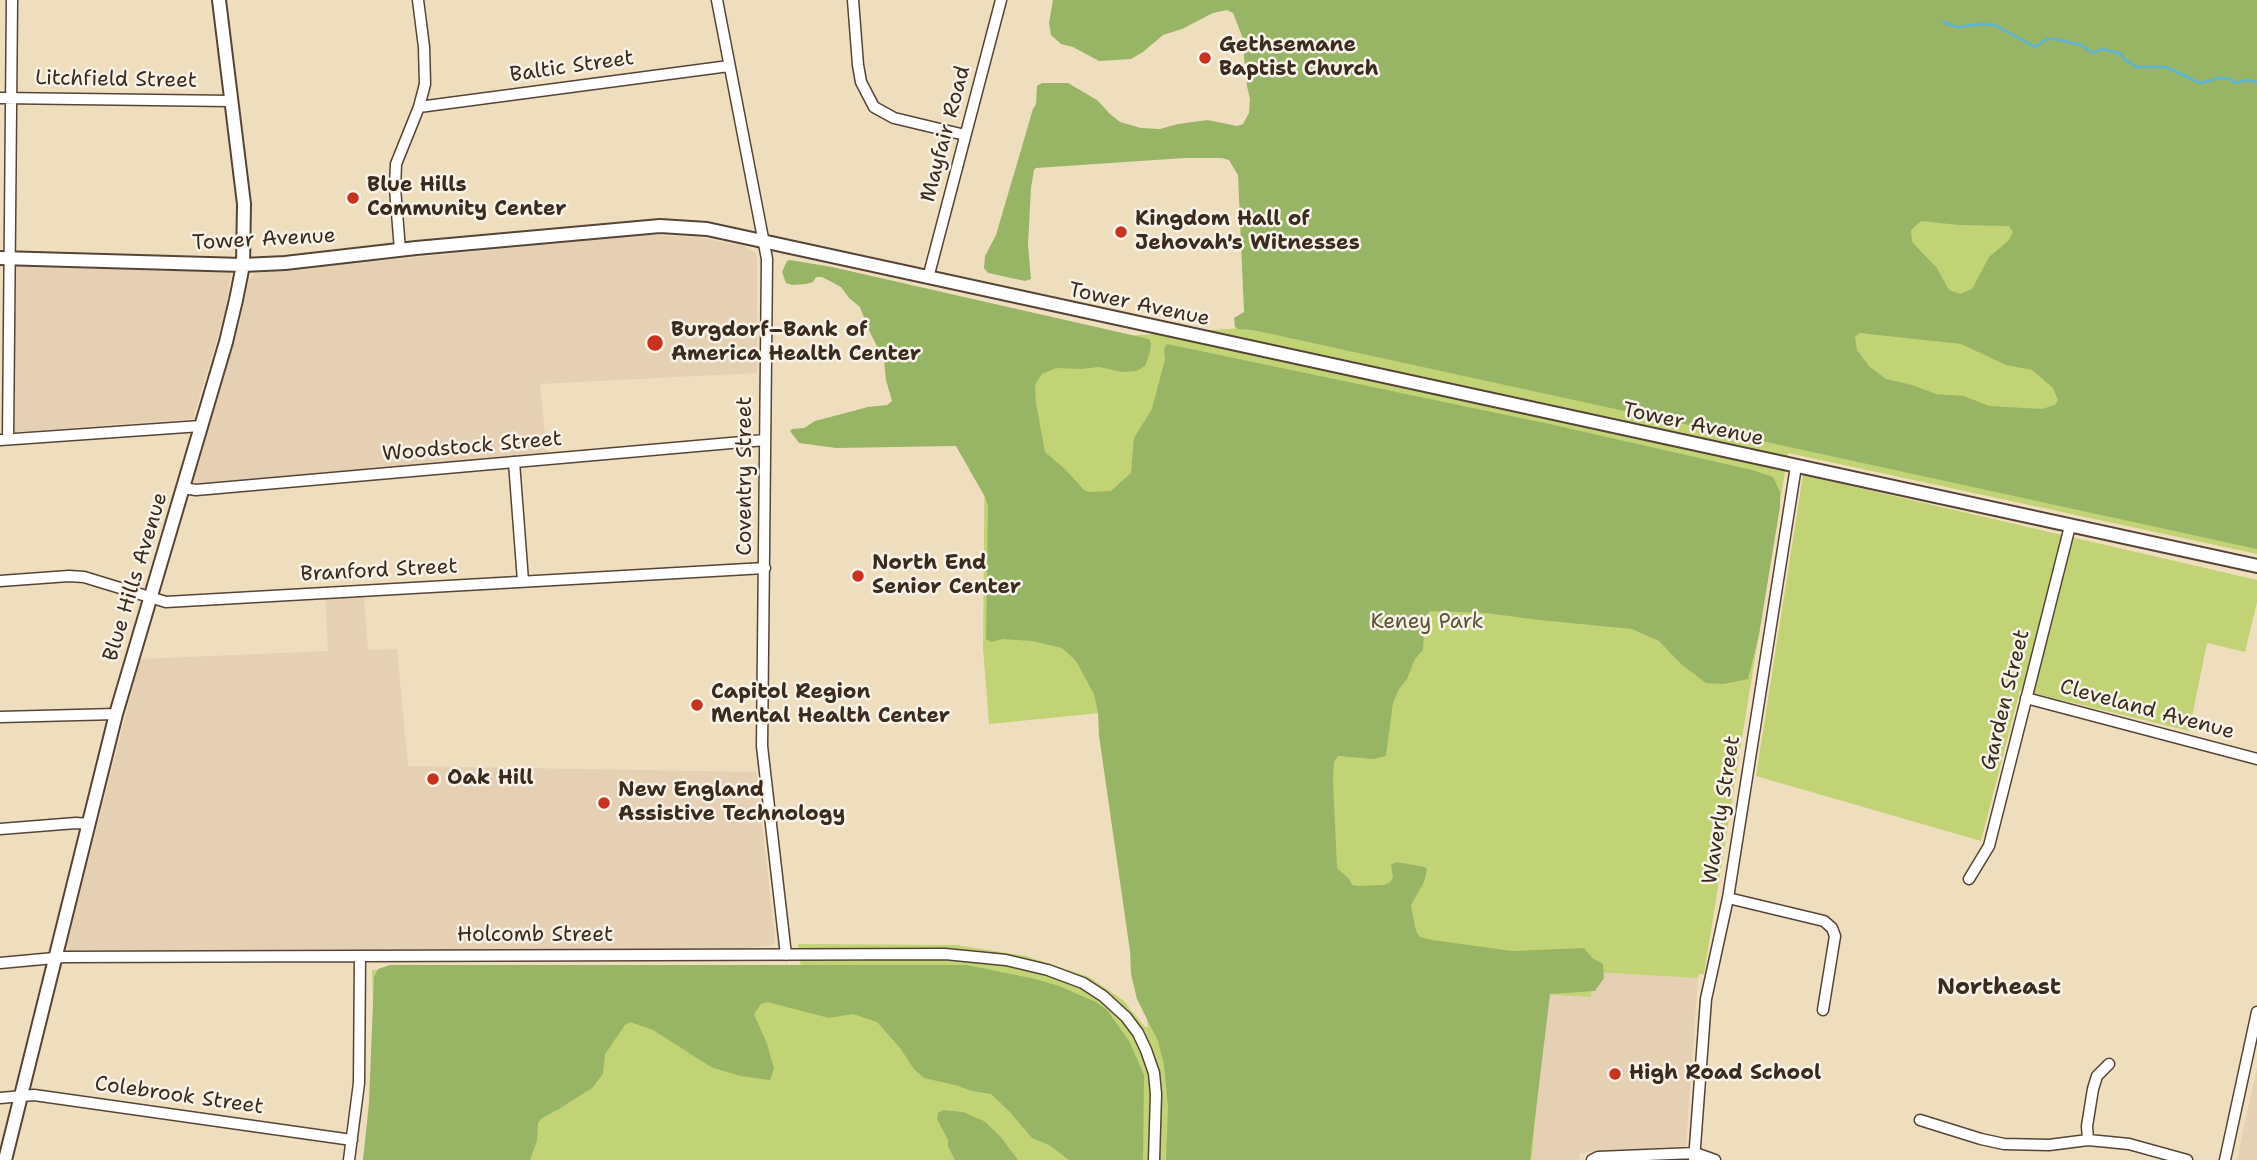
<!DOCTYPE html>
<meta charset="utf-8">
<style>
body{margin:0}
canvas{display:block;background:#efdebe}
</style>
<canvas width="2257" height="1160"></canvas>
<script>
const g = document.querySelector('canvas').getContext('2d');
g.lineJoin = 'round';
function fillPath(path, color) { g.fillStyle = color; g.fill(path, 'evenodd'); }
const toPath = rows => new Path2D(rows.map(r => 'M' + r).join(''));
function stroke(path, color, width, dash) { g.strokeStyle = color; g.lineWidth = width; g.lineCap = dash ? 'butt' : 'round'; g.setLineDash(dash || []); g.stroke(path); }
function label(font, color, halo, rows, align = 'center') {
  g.font = font + ' "Shantell Sans",sans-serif'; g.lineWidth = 5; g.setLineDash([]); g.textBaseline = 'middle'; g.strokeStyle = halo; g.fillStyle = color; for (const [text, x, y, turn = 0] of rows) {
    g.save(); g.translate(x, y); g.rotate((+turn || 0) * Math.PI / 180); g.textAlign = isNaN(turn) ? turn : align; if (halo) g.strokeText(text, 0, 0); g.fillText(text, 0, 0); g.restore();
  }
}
const built = toPath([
 [644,235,698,237,744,246,755,252,757,258,757,373,540,384,547,454,199,484,193,482,239,326,249,279,255,273],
 [23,263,226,271,231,273,226,310,193,419,15,432,13,425,14,271,16,265],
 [364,596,368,650,397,649,408,766,756,772,775,937,774,943,771,946,722,950,74,952,68,950,67,944,140,659,328,651,325,598],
 [1593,972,1698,978,1686,1146,1580,1153,1579,1160,1532,1160,1544,994],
 [2257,1068,2257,1160,2237,1160,2242,1136]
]);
const green = toPath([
 [2257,0,2257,554,1788,453,1704,974,1699,974,1698,978,1593,972,1591,997,1544,994,1532,1160,363,1160,371,1097,374,1035,372,970,801,968,798,944,956,945,1026,956,1089,977,1123,1000,1144,1026,1148,1028,1110,712,989,724,983,648,985,425,978,377,1124,336,1287,325],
 [1803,475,2257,580,2257,602,2245,652,2207,643,2189,731,2020,690,1981,841,1756,776]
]);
const forest = toPath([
 [1053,0,2257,0,2257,549,1253,330,1238,329,1235,327,1234,318,1244,312,1238,175,1229,160,1222,158,1185,158,1036,168,1034,170,1031,188,1028,245,1031,279,1025,281,988,273,984,268,985,256,996,235,1033,109,1036,104,1037,86,1042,83,1068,83,1097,100,1110,114,1120,122,1141,128,1160,129,1178,124,1208,120,1237,126,1243,124,1249,113,1250,99,1247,86,1242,36,1233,13,1227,10,1213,13,1182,29,1163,35,1143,52,1131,59,1099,61,1073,47,1061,44,1051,35,1049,23],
 [1921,221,1958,225,2009,226,2013,232,2008,241,1989,257,1972,289,1960,294,1949,290,1937,268,1912,242,1911,230],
 [1860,333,1961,344,2006,365,2032,370,2053,388,2058,400,2055,405,2042,409,1989,406,1964,396,1936,394,1912,385,1886,379,1869,366,1857,350,1855,337],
 [790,260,832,267,1149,339,1151,344,1150,352,1145,366,1137,371,1122,372,1099,367,1081,369,1056,368,1042,374,1035,385,1036,403,1045,452,1065,469,1085,491,1091,492,1111,491,1131,473,1134,438,1152,409,1165,359,1164,349,1167,344,1554,425,1752,470,1773,477,1780,492,1780,507,1759,635,1748,679,1724,684,1706,683,1681,664,1659,641,1632,629,1539,620,1486,613,1430,611,1425,617,1423,650,1415,659,1407,679,1399,689,1393,703,1386,756,1374,759,1338,756,1334,762,1333,781,1337,868,1349,879,1352,885,1358,886,1384,885,1390,882,1393,877,1391,865,1396,862,1425,867,1427,870,1424,882,1411,905,1416,931,1420,937,1432,940,1512,951,1584,948,1592,958,1603,964,1604,978,1595,991,1550,994,1530,1160,1166,1160,1168,1107,1164,1065,1158,1041,1137,999,1131,974,1130,951,1099,736,1098,712,1094,694,1076,661,1062,648,1032,641,1003,639,991,642,986,639,988,506,985,497,956,446,836,448,799,443,790,431,792,429,804,428,815,421,868,407,887,405,892,401,886,380,884,361,867,326,860,307,849,298,841,287,822,277,816,277,813,282,806,284,792,285,786,283,782,272,787,261],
 [390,965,967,965,1035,979,1059,986,1096,1002,1107,1010,1129,1041,1144,1075,1143,1160,1069,1160,1049,1145,1032,1138,1010,1112,991,1094,972,1091,955,1085,924,1078,914,1069,900,1048,877,1022,853,1014,829,1018,767,1002,761,1004,754,1014,767,1044,774,1069,770,1080,740,1076,711,1067,653,1030,630,1022,625,1025,605,1054,603,1074,592,1088,559,1109,542,1118,538,1123,537,1141,530,1160,363,1160,369,1103,374,977,378,969],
 [943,1110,963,1112,984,1121,1000,1136,1018,1160,955,1160,948,1146,948,1140,937,1119,938,1113]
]);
const stream = toPath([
 [1943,22,1957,27,1981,24,1995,25,2035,47,2047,39,2055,39,2081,45,2093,53,2101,49,2120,53,2125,60,2137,67,2166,67,2200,83,2219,78,2230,79,2235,83,2248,80,2257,82]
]);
const minor = toPath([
 [717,0,767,259,762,746,786,955],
 [853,0,858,65,861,82,874,107,894,118,965,135],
 [0,98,231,101],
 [419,107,729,66],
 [400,250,395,188,396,164,419,107,425,84,424,47,418,0],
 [928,278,1001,0],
 [8,439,12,0],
 [0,440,201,426],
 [514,462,523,581],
 [183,488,196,490,765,440],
 [0,581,69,576,84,577,166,602,765,568],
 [2026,698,2257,759],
 [0,717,116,714],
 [0,829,76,823,89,824],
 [1969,879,1989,846,2070,526],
 [1728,898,1824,921,1832,928,1835,936,1823,1010],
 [0,963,65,957,945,954,1006,960,1048,970,1083,983,1103,996,1126,1017,1138,1033,1146,1050,1154,1073,1156,1094,1154,1160],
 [0,1098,34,1095,352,1140],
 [1920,1120,1981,1139,2004,1144,2049,1145,2088,1140,2109,1142,2129,1144,2187,1160],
 [2088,1140,2087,1126,2093,1089,2097,1076,2109,1064],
 [349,1160,359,1083,360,956],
 [1592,1160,1598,1157,1695,1153,1715,1160],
 [1694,1160,1706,999,1728,898,1796,466],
 [2225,1160,2257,1012]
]);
const major = toPath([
 [0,258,243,265,285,263,416,248,660,226,707,229,2257,566],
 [5,1160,116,714,226,342,236,300,243,265,244,204,219,0]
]);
const markers = [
 [1205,58,7,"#c8321e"],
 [353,198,7,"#c8321e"],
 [1121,232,7,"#c8321e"],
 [655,343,9,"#c8321e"],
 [858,576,7,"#c8321e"],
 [697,705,7,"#c8321e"],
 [433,779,7,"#c8321e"],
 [604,803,7,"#c8321e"],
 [1615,1074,7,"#c8321e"]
];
const poiNames = [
 ["Gethsemane",1219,46],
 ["Baptist Church",1219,70],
 ["Blue Hills",367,186],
 ["Community Center",367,210],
 ["Kingdom Hall of",1135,220],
 ["Jehovah's Witnesses",1135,244],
 ["Burgdorf–Bank of",671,331],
 ["America Health Center",671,355],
 ["North End",872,564],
 ["Senior Center",872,588],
 ["Capitol Region",711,693],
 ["Mental Health Center",711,717],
 ["Oak Hill",447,779],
 ["New England",618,791],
 ["Assistive Technology",618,815],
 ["High Road School",1629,1074]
];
const streetNames = [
 ["Baltic Street",572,67,-8],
 ["Litchfield Street",116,80,1],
 ["Mayfair Road",946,134,-75],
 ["Tower Avenue",264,240,-3],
 ["Tower Avenue",1139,305,12],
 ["Tower Avenue",1693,425,12],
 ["Woodstock Street",472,447,-5],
 ["Coventry Street",746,476,-90],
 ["Branford Street",379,571,-3],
 ["Blue Hills Avenue",136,577,-73],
 ["Garden Street",2006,700,-76],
 ["Cleveland Avenue",2147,710,15],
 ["Waverly Street",1722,810,-81],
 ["Holcomb Street",535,936],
 ["Colebrook Street",179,1096,8]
];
const parkNames = [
 ["Keney Park",1427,623]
];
const neighbourhoodNames = [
 ["Northeast",1999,988]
];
fillPath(built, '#e5d0b4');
fillPath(green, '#c1d375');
fillPath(forest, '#98b566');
stroke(stream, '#5bb4d8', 2.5);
stroke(minor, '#564536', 13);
stroke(major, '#564536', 16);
stroke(minor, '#fff', 10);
stroke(major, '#fff', 12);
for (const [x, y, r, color] of markers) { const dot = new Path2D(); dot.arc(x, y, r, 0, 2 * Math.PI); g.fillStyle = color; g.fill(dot); stroke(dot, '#f7f3e8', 2.5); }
label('bold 21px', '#3b2a1e', '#f7f3e8', poiNames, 'left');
label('21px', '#3b2a1e', '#f7f3e8', streetNames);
label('21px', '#5c5434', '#f7f3e8', parkNames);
label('bold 23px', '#3b2a1e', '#f7f3e8', neighbourhoodNames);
</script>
